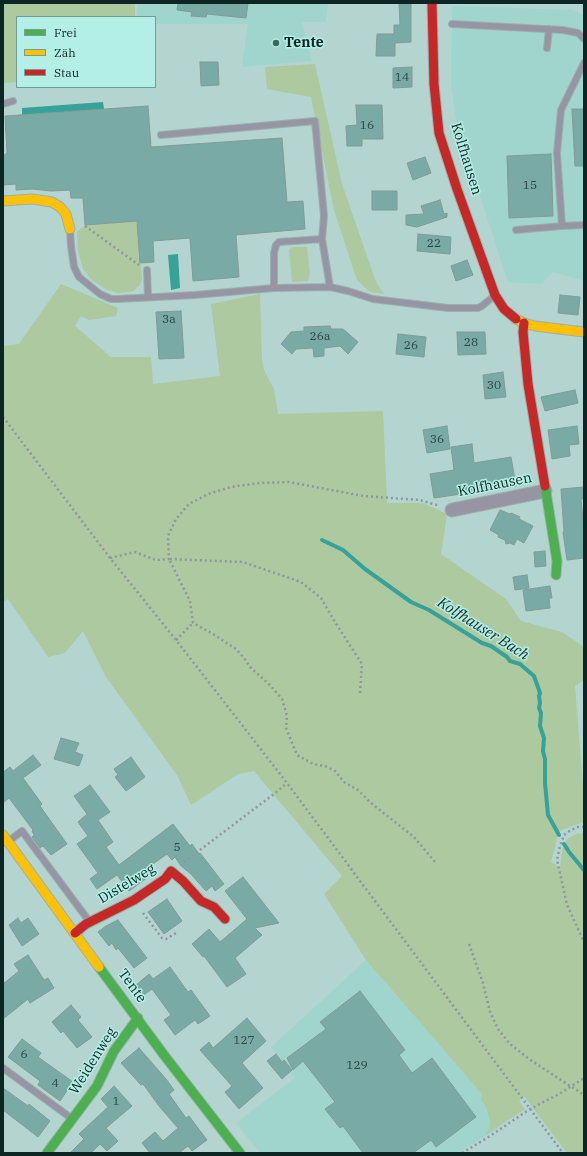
<!DOCTYPE html>
<meta charset="utf-8">
<style>
body{margin:0}
#map{position:relative;width:587px;height:1156px;overflow:hidden;background:#b3d4cf;font-family:"IBM Plex Serif",serif}
canvas{display:block}
.frame{position:absolute;inset:0;border:4px solid #0e2623;pointer-events:none}
.legend{position:absolute;left:16px;top:16px;width:140px;height:72px;box-sizing:border-box;background:#b3efe6;border:1px solid #719f98;margin:0;padding:5px 7px;list-style:none;font-size:12px;color:#0e2623}
.legend li{display:flex;align-items:center;gap:8px;height:20px}
.legend b{width:20px;border:1px solid #719f98}
</style>
<div id="map">
<canvas width="587" height="1156"></canvas>
<div class="frame"></div>
<ul class="legend">
<li><b style="height:5px;background:#4caf50"></b>Frei</li>
<li><b style="height:5px;background:#ffc107"></b>Zäh</li>
<li><b style="height:5px;background:#c62828"></b>Stau</li>
</ul>
</div>
<script>
const g = document.querySelector('canvas').getContext('2d');
g.lineJoin = 'round';
function fillPath(path, color) { g.fillStyle = color; g.fill(path, 'evenodd'); }
const toPath = rows => new Path2D(rows.map(r => 'M' + r).join(''));
function stroke(path, color, width, dash) { g.strokeStyle = color; g.lineWidth = width; g.lineCap = dash ? 'butt' : 'round'; g.setLineDash(dash || []); g.stroke(path); }
function label(font, color, halo, rows, align = 'center') {
  g.font = font + ' "IBM Plex Serif",serif'; g.lineWidth = 3; g.setLineDash([]); g.textBaseline = 'middle'; g.strokeStyle = halo; g.fillStyle = color; for (const [text, x, y, turn = 0] of rows) {
    g.save(); g.translate(x, y); g.rotate((+turn || 0) * Math.PI / 180); g.textAlign = isNaN(turn) ? turn : align; if (halo) g.strokeText(text, 0, 0); g.fillText(text, 0, 0); g.restore();
  }
}
const built = toPath([
 [137,3,328,3,326,22,302,22,312,61,242,67,248,24,155,24,155,17,137,17],
 [452,6,573,10,584,15,584,281,552,272,542,284,508,282,457,126,451,84],
 [366,960,500,1114,498,1128,458,1153,260,1153,236,1123,295,1078,271,1047]
]);
const green = toPath([
 [3,3,135,3,135,17,17,17,17,82,3,83],
 [315,64,342,184,376,282,384,294,370,292,357,280,334,210,311,97,267,89,265,67],
 [137,221,142,279,141,283,139,286,133,291,118,293,107,290,91,279,83,269,78,250,77,232,85,225],
 [292,247,307,247,310,274,308,281,293,282,292,281,289,250],
 [61,284,118,308,116,316,89,320,81,316,75,326,111,357,151,357,153,384,220,376,211,304,260,294,262,359,264,370,274,389,278,414,383,411,387,503,423,503,447,514,441,554,506,599,521,621,562,632,584,647,584,680,575,686,584,799,584,822,559,831,551,862,560,868,562,851,567,839,576,834,584,833,584,1153,567,1153,524,1096,519,1101,525,1109,484,1136,489,1130,490,1121,486,1106,481,1100,482,1094,366,960,324,894,342,876,254,771,238,774,191,805,177,775,106,677,83,631,65,653,48,657,8,599,3,602,3,346,19,344]
]);
const water = toPath([
 [103,102,104,109,22,115,22,108],
 [178,254,180,288,171,290,168,255]
]);
const stream = toPath([
 [322,540,343,550,365,569,411,602,429,610,482,643,491,646,507,657,510,661,520,664,534,676,540,693,539,696,540,703,539,708,541,713,540,726,544,738,543,751,545,759,545,783,548,815,559,835],
 [564,844,569,852,584,870]
]);
const building = toPath([
 [178,3,248,3,246,18,207,14,206,17,191,16,192,12,177,10,178,3],
 [399,3,411,3,411,42,395,43,395,56,376,56,377,34,394,34,394,25,400,25,399,3],
 [200,62,218,62,219,85,201,86,200,62],
 [412,67,412,87,393,88,393,68,412,67],
 [356,105,382,105,383,139,362,139,362,146,347,146,346,126,357,125,356,105],
 [148,106,151,147,282,138,287,202,303,201,305,229,236,235,239,277,193,281,190,238,153,241,154,262,140,263,137,221,85,225,83,198,71,198,70,190,51,191,33,189,16,190,16,184,3,185,3,156,7,153,5,116,148,106],
 [572,109,584,109,584,166,575,166,572,109],
 [551,154,553,216,509,218,507,156,551,154],
 [425,157,431,173,413,180,407,163,425,157],
 [372,191,397,191,397,210,372,210,372,191],
 [440,200,444,214,447,213,447,217,417,227,406,225,406,215,424,214,421,206,440,200],
 [418,234,451,237,450,254,417,251,418,234],
 [467,260,473,275,456,281,451,266,467,260],
 [560,295,580,297,578,315,558,313,560,295],
 [181,311,184,358,159,359,156,312,181,311],
 [330,326,331,329,343,329,358,342,348,354,340,346,324,348,324,356,314,357,313,348,296,349,292,354,281,344,291,332,304,331,304,327,330,326],
 [457,332,485,332,486,354,458,355,457,332],
 [398,334,426,337,424,357,396,354,398,334],
 [503,372,506,397,485,399,483,375,503,372],
 [575,390,578,403,545,411,541,397,575,390],
 [447,426,450,449,427,453,423,430,447,426],
 [577,426,579,444,569,445,570,456,552,459,548,430,577,426],
 [472,444,474,463,511,457,516,486,434,498,430,474,454,470,451,447,472,444],
 [584,487,584,499,581,499,584,530,584,558,567,560,563,532,564,532,561,489,584,487],
 [500,510,510,514,511,513,520,517,519,519,533,526,524,543,517,539,514,545,510,543,506,544,505,540,498,537,499,535,490,530,500,510],
 [545,551,546,566,535,567,534,552,545,551],
 [527,575,529,588,515,590,513,577,527,575],
 [550,586,552,598,549,598,550,608,526,611,523,590,550,586],
 [61,738,79,743,75,752,83,755,79,766,54,759,61,738],
 [33,755,41,765,23,778,42,804,40,806,67,844,51,855,43,846,40,848,32,837,34,835,32,831,33,830,9,798,3,803,3,772,10,767,13,771,33,755],
 [131,757,145,777,126,791,115,777,118,775,114,769,131,757],
 [90,785,110,812,98,820,113,842,106,847,119,865,173,824,190,846,192,844,199,854,200,853,224,884,215,891,212,886,206,891,191,874,181,866,175,857,172,860,167,854,143,871,148,877,129,891,117,875,97,889,90,879,98,873,77,844,88,836,78,822,87,814,74,796,90,785],
 [243,877,279,923,255,928,262,935,235,958,246,974,227,987,204,956,203,957,192,944,209,929,220,942,247,919,225,891,243,877],
 [167,899,182,921,164,934,148,912,167,899],
 [18,918,21,923,28,918,39,934,22,946,9,925,18,918],
 [118,920,147,958,134,968,118,948,116,950,112,943,109,946,98,932,106,926,118,920],
 [28,955,44,980,48,978,54,988,30,1003,28,999,3,1019,3,984,19,971,14,964,28,955],
 [170,967,188,992,191,990,210,1016,198,1024,195,1020,175,1035,164,1020,171,1015,152,989,142,996,135,986,149,974,153,979,170,967],
 [360,991,405,1050,399,1055,412,1073,432,1058,476,1117,436,1147,431,1140,413,1153,363,1153,343,1126,340,1128,325,1109,335,1102,303,1061,293,1070,287,1058,326,1029,320,1022,360,991],
 [71,1005,81,1017,78,1020,92,1037,77,1048,63,1031,61,1033,52,1022,71,1005],
 [247,1018,266,1041,242,1063,263,1088,239,1109,225,1092,232,1086,200,1050,209,1042,213,1048,247,1018],
 [22,1039,41,1053,38,1057,73,1082,60,1101,38,1085,40,1081,8,1057,22,1039],
 [139,1048,166,1079,174,1090,169,1094,186,1118,189,1116,207,1140,192,1151,188,1146,179,1153,150,1153,142,1143,155,1132,163,1141,178,1128,159,1106,143,1084,141,1085,121,1063,139,1048],
 [276,1054,282,1062,284,1060,292,1070,282,1079,267,1061,276,1054],
 [114,1086,132,1106,106,1128,118,1141,107,1151,100,1144,91,1153,70,1153,84,1139,79,1134,108,1107,101,1099,114,1086],
 [3,1088,28,1106,29,1104,50,1121,38,1137,3,1110,3,1088]
]);
const path = toPath([
 [85,226,139,265],
 [3,417,110,558,176,640,287,783,563,1153],
 [110,558,135,552,156,560,169,559,168,536,176,519,189,504,208,494,231,487,259,483,289,482,363,496,420,500,440,506],
 [176,640,193,623],
 [360,693,362,664,335,622,321,598,301,582,243,562,169,559,190,601,193,623,213,634,236,649,244,658,250,667,270,685,282,699,287,716,286,728,297,755,313,764,325,766,335,771,344,782,358,790,371,803,414,837,435,862],
 [584,827,578,827,571,830,564,835,560,846,557,860,567,905,584,942],
 [184,862,274,794,287,783],
 [143,913,162,938,166,939,176,933],
 [469,944,483,983,490,1012,498,1029,510,1044,529,1059,584,1095],
 [462,1153,487,1138,530,1109,559,1094,584,1078]
]);
const lane = toPath([
 [452,24,563,30,578,33,584,39],
 [547,48,549,29],
 [584,63,561,110,557,153,562,226,584,225],
 [3,104,13,101],
 [161,135,315,121,324,216,322,239,330,287],
 [516,230,562,226],
 [70,231,71,246,74,267,79,277,100,294,111,299,118,299,195,295,274,288,274,253,276,245,279,242,322,239],
 [147,270,148,297],
 [274,288,330,287,348,291,373,299,448,308,478,308,482,306,494,296],
 [9,841,22,831,89,921],
 [3,1068,71,1118]
]);
const street = toPath([
 [452,510,545,491]
]);
const fast = toPath([
 [545,486,557,561,556,575],
 [99,967,164,1055,240,1153],
 [47,1153,97,1086,114,1051,138,1018]
]);
const slow = toPath([
 [3,201,32,199,52,202,60,207,66,214,70,229],
 [516,319,524,323,535,326,584,332],
 [3,835,99,967]
]);
const jam = toPath([
 [432,3,434,84,439,133,457,189,495,295,504,309,516,319],
 [524,323,523,332,528,384,545,486],
 [75,933,86,924,134,900,165,879,171,871,183,881,201,901,214,907,225,919]
]);
const markers = [
 [276,43,4,"#48635f"]
];
const numberNames = [
 ["14",402,78],
 ["16",367,126],
 ["15",530,186],
 ["22",434,244],
 ["3a",169,320],
 ["26a",320,337],
 ["28",471,343],
 ["26",411,346],
 ["30",494,386],
 ["36",437,440],
 ["5",177,848],
 ["127",244,1041],
 ["6",24,1055],
 ["129",357,1066],
 ["4",55,1084],
 ["1",116,1102]
];
const poiNames = [
 ["Tente",284,43]
];
const streetNames = [
 ["Kolfhausen",466,159,73],
 ["Kolfhausen",495,485,-11],
 ["Distelweg",127,884,-31],
 ["Tente",132,986,54],
 ["Weidenweg",93,1061,-58]
];
const waterNames = [
 ["Kolfhauser Bach",483,629,32]
];
fillPath(built, '#a0d5ce');
fillPath(green, '#acc9a0');
fillPath(water, '#37a299');
stroke(stream, '#37a299', 4);
fillPath(building, '#7aaaa5');
stroke(building, '#829b97', 1);
stroke(lane, '#98b2ae', 8);
stroke(street, '#98b2ae', 15);
stroke(fast, '#98b2ae', 11);
stroke(slow, '#98b2ae', 11);
stroke(jam, '#98b2ae', 11);
stroke(path, '#90969f', 2.5, [2, 3]);
stroke(lane, '#9795a4', 6);
stroke(street, '#9795a4', 13);
stroke(fast, '#4caf50', 9);
stroke(slow, '#ffc107', 9);
stroke(jam, '#c62828', 9);
for (const [x, y, r, color] of markers) { const dot = new Path2D(); dot.arc(x, y, r, 0, 2 * Math.PI); g.fillStyle = color; g.fill(dot); stroke(dot, '#b3efe6', 1.5); }
label('12px', '#294744', null, numberNames);
label('bold 14px', '#0e2623', '#b3efe6', poiNames, 'left');
label('14px', '#0e2623', '#b3efe6', streetNames);
label('italic 15px', '#162e2b', '#b3efe6', waterNames);
</script>
